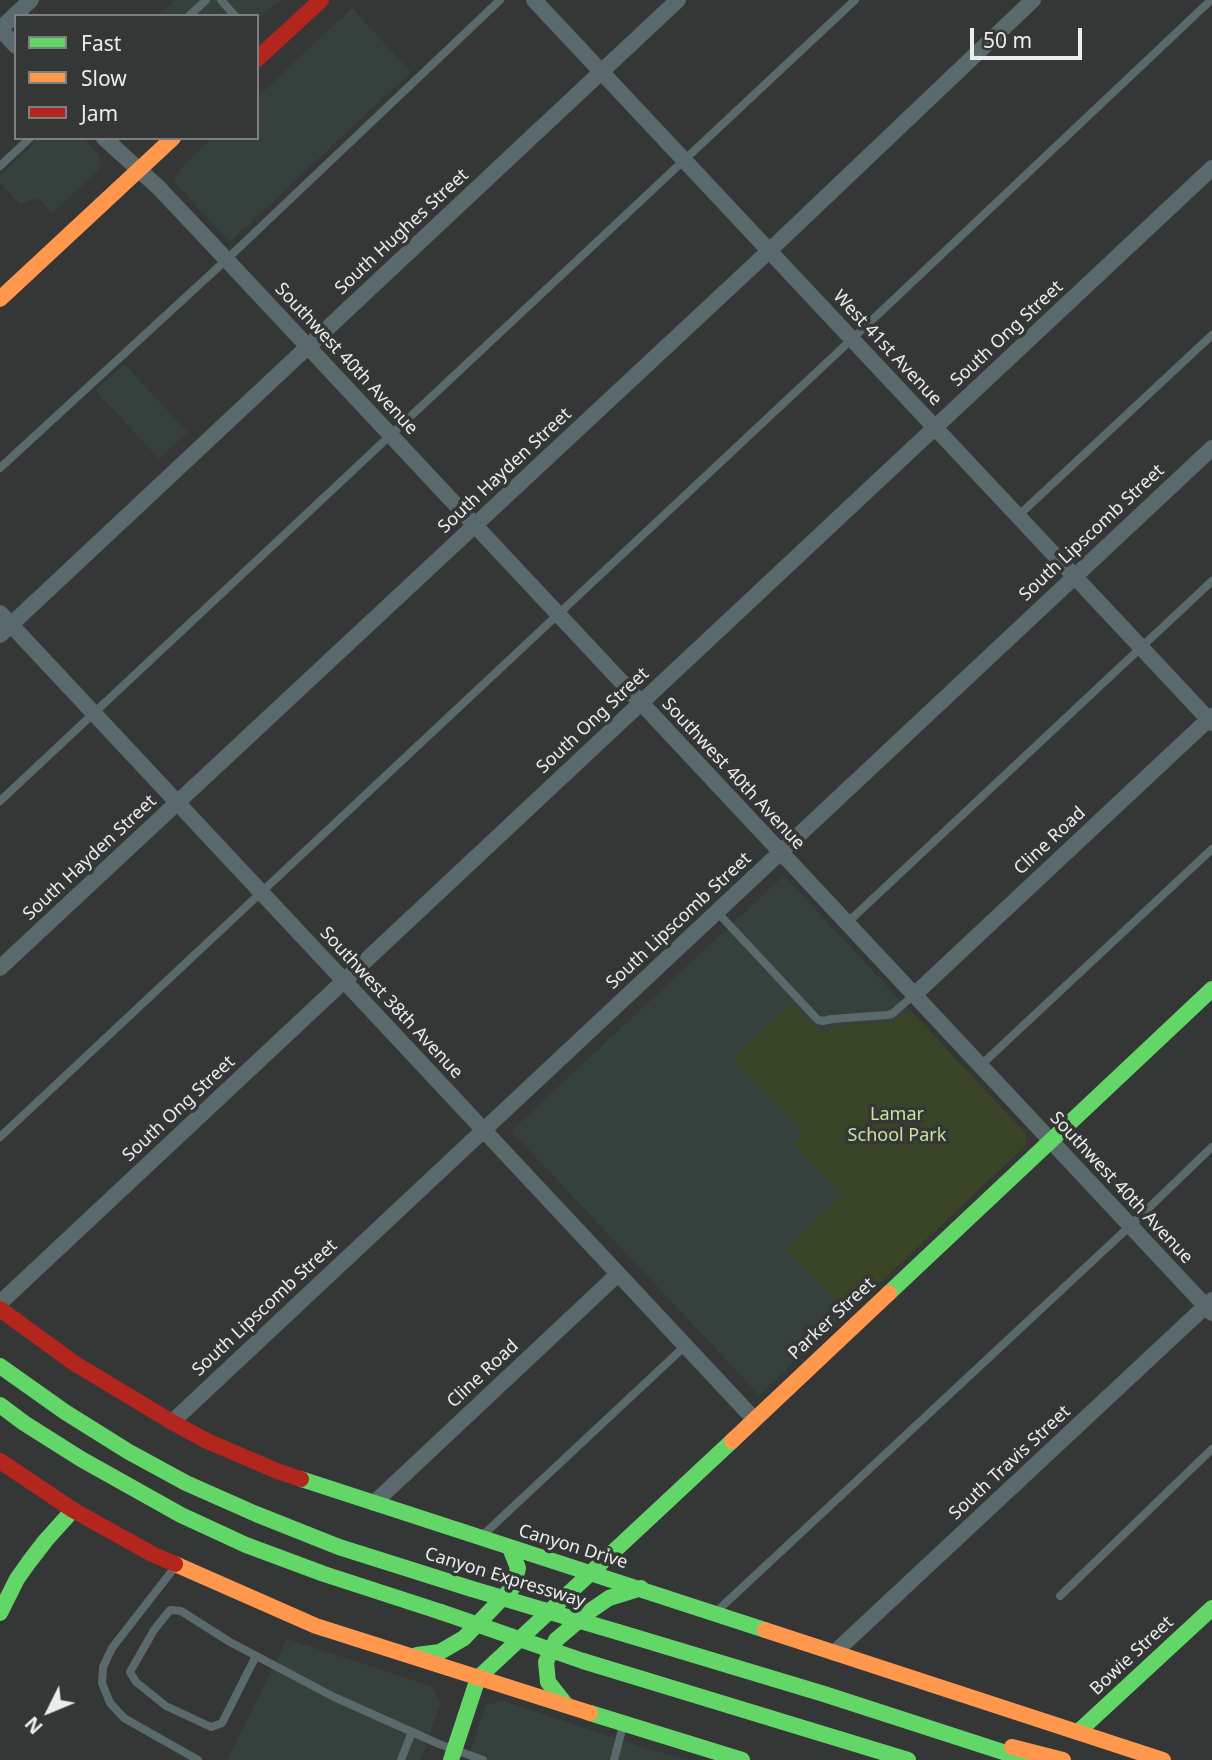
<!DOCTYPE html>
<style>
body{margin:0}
#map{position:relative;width:1212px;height:1760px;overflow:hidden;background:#353636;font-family:"Noto Sans",sans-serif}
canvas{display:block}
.legend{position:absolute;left:14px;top:14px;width:245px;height:126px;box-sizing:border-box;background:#343736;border:2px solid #7d807f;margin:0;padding:9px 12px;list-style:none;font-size:21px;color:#ebeded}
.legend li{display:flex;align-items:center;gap:14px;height:35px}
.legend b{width:35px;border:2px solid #7d807f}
.north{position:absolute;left:14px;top:1676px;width:70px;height:70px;-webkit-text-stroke:5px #343736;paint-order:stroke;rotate:227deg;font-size:19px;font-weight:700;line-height:28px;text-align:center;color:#ebeded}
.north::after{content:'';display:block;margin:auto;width:24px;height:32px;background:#ebeded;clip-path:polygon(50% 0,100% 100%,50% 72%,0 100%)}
.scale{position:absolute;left:970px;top:28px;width:112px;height:32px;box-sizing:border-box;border:4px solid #ebeded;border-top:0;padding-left:9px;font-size:21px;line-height:24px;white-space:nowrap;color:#ebeded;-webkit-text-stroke:5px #343736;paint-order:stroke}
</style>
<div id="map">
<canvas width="1212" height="1760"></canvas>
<ul class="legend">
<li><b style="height:9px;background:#63d668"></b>Fast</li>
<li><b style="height:9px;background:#ff974d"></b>Slow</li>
<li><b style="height:9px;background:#b3261e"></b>Jam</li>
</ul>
<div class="north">N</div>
<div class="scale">50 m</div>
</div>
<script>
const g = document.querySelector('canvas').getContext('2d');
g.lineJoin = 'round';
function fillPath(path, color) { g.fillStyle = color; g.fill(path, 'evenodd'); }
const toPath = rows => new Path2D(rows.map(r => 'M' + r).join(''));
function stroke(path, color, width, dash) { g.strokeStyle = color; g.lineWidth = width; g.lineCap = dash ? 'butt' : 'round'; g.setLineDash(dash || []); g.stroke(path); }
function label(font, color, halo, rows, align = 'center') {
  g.font = font + ' "Noto Sans",sans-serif'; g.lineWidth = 7; g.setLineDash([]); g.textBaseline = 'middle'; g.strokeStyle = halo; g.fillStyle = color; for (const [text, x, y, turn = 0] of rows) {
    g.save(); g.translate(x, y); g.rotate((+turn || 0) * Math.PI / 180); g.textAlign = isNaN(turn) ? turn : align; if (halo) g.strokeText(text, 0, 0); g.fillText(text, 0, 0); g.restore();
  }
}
const built = toPath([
 [175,0,280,0,257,21,257,16,158,16],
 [352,8,411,72,230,242,175,183,174,178,185,164,212,138,257,138,257,97],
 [39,138,83,138,98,153,101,162,99,170,52,213,38,198,20,204,0,183,0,175],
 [124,364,188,432,159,459,95,390],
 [782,877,785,877,1026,1134,1025,1146,761,1394,759,1395,513,1133,513,1129],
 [287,1639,431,1686,441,1702,421,1760,227,1760],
 [504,1701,655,1751,690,1760,470,1760,468,1757,486,1705]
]);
const green = toPath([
 [792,1003,821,1034,825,1033,834,1027,841,1026,893,1022,910,1010,1026,1134,1025,1146,848,1313,786,1248,843,1195,794,1144,801,1138,801,1132,733,1058]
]);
const lane = toPath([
 [221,0,235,16],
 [189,16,206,0],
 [0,166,30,138],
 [0,468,226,260,500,0],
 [1018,516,1212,335],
 [0,801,855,0],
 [717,912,818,1020,823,1021,832,1019,887,1015,892,1014,914,995],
 [847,923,1212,581],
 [980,1066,1212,849],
 [0,1137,852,339,1211,0],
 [483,1535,685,1346],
 [175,1567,112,1648,103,1667,102,1683,110,1703,124,1718,198,1760],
 [1060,1596,1212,1449],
 [716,1612,1130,1226,1212,1147],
 [256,1656,222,1723,211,1727,166,1706,136,1682,130,1672,154,1630,170,1610,181,1611,230,1642,334,1697,439,1744,483,1760],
 [401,1760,412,1732],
 [614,1760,623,1726]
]);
const street = toPath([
 [534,0,1212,723],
 [0,29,31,0],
 [0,29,16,46],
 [104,138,158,187,209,241,1212,1313],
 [0,613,754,1419],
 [0,635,678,0],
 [0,968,769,251,1033,0],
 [914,995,1212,716],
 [0,1303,1212,168],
 [172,1422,1212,448],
 [374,1503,618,1274],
 [834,1653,1212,1300]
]);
const fast = toPath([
 [889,1293,1212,989],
 [0,1366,65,1412,129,1452,186,1483,256,1514,339,1547,472,1589],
 [0,1405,24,1423,81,1459,181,1515,246,1545,324,1574,441,1612],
 [301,1479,765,1630],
 [0,1613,17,1579,29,1562,46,1540,73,1510],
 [618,1632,824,1694,1028,1760],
 [417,1655,440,1652,464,1638,514,1586,518,1568,510,1548],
 [583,1661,908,1760],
 [566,1705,548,1682,546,1662,556,1640,590,1611,609,1598,641,1588],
 [590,1713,742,1760],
 [1078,1732,1212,1608],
 [451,1760,478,1678,732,1441]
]);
const slow = toPath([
 [0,299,173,138],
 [732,1441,889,1293],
 [175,1564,316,1626,590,1713],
 [765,1630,1163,1760],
 [1012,1747,1063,1760]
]);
const jam = toPath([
 [257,59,321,0],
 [0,1309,74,1363,172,1422,207,1441,277,1471,301,1479],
 [0,1461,73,1510,152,1554,175,1564]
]);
const fastBridge = toPath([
 [472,1589,618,1632],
 [441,1612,583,1661]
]);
const streetNames = [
 ["South Hughes Street",402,232,-43],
 ["South Ong Street",1007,334,-43],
 ["West 41st Avenue",887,348,47],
 ["Southwest 40th Avenue",346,359,47],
 ["South Hayden Street",505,471,-43],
 ["South Lipscomb Street",1092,533,-43],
 ["South Ong Street",593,721,-43],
 ["Southwest 40th Avenue",733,774,47],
 ["Cline Road",1050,841,-43],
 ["South Hayden Street",90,858,-43],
 ["South Lipscomb Street",679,921,-43],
 ["Southwest 38th Avenue",391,1003,47],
 ["South Ong Street",179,1109,-43],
 ["Southwest 40th Avenue",1121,1188,47],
 ["South Lipscomb Street",265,1308,-43],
 ["Parker Street",832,1319,-43],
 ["Cline Road",483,1374,-43],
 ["South Travis Street",1010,1463,-43],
 ["Canyon Drive",573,1547,17],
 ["Canyon Expressway",505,1578,17],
 ["Bowie Street",1132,1656,-43]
];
const parkNames = [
 ["Lamar",897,1115],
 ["School Park",897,1136]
];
fillPath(built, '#36403d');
fillPath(green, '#394526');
stroke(lane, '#5a6a6c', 8);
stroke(street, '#5a6a6c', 16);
stroke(fast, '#63d668', 16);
stroke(slow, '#ff974d', 16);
stroke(jam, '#b3261e', 16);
stroke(fastBridge, '#63d668', 16);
label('18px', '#ebeded', '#343736', streetNames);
label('18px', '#c8e49f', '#343736', parkNames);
</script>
